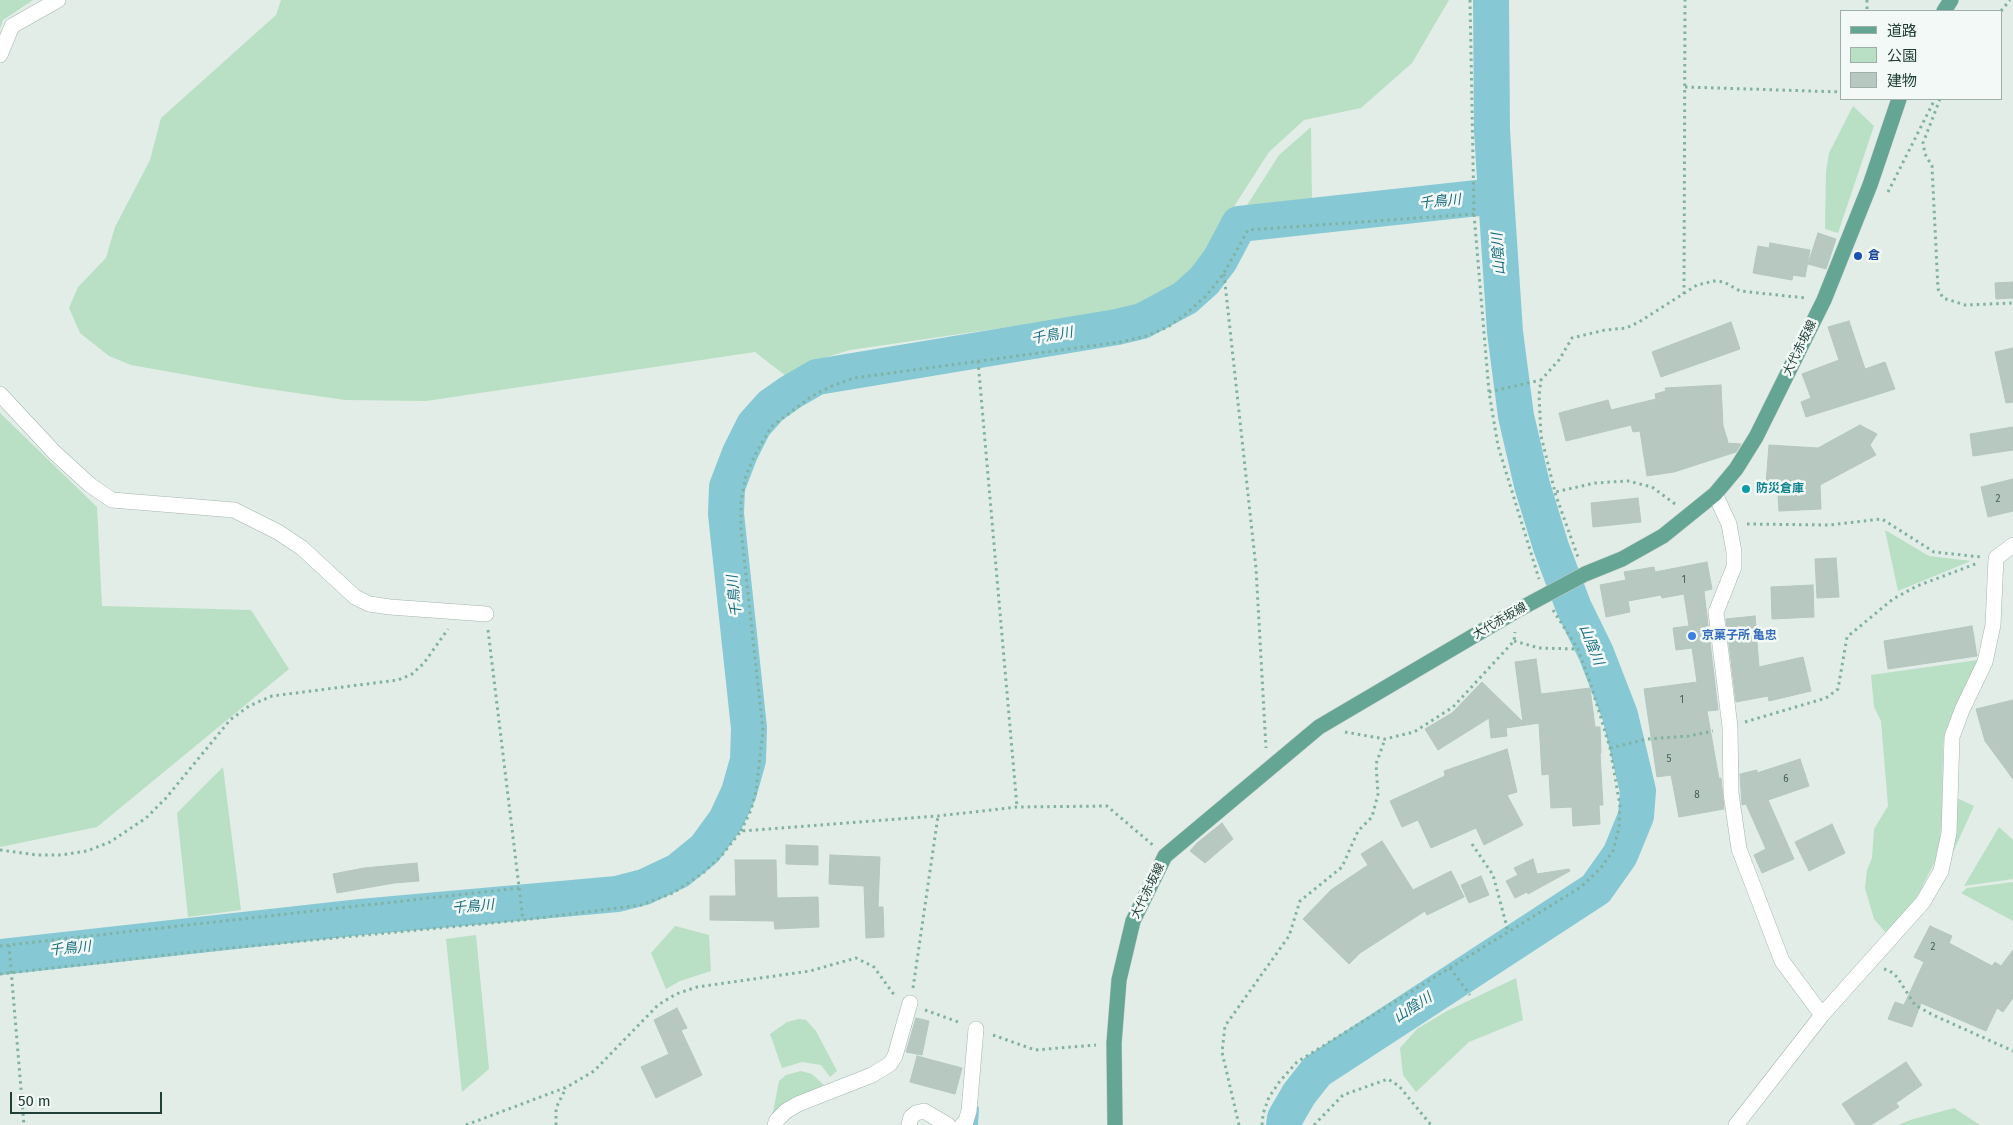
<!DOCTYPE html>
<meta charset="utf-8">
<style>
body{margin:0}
#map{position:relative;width:2013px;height:1125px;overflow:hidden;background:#e2ede8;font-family:"Fira Sans","Noto Sans JP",sans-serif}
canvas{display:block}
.legend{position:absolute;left:1840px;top:10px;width:162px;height:90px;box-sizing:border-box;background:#f2f9f6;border:1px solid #9eafaa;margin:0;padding:6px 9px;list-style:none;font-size:15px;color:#213f37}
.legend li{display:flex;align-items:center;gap:10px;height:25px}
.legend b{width:25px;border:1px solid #9eafaa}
.scale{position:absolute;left:10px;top:1092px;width:152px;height:22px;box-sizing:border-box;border:2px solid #213f37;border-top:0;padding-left:6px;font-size:15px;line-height:18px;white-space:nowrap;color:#213f37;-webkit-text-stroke:4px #f2f9f6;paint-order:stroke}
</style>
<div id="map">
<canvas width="2013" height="1125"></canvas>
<ul class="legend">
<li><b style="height:6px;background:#64a594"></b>道路</li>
<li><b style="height:14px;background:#b9dfc4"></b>公園</li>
<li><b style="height:14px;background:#b7c8c1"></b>建物</li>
</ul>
<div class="scale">50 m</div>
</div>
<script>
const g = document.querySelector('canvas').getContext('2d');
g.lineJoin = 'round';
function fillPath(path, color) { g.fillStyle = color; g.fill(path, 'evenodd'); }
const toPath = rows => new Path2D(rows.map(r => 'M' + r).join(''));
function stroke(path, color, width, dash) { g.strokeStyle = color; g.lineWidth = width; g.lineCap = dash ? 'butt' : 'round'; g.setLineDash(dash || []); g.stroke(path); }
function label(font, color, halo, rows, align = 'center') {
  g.font = font + ' "Fira Sans","Noto Sans JP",sans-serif'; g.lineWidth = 5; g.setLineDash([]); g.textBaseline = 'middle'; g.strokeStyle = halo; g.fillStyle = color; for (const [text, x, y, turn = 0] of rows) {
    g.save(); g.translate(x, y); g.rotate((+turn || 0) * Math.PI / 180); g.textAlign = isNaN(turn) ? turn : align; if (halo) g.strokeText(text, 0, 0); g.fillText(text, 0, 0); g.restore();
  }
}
const green = toPath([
 [0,0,33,0,3,20,0,29],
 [281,0,1449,0,1412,63,1361,108,1304,120,1269,152,1217,233,1202,261,1174,286,1150,301,1125,310,850,350,814,361,786,376,755,352,426,401,345,400,255,387,131,365,109,356,80,333,69,308,78,287,106,258,115,227,150,160,161,118,276,15],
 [1853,106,1874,126,1838,233,1825,229,1826,172,1829,153],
 [1311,127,1312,202,1242,213,1279,155],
 [0,413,97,507,102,606,251,610,289,669,97,827,0,847],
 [1885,530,1929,556,1971,561,1898,591],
 [1978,660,1971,686,1950,721,1945,732,1943,746,1942,821,1940,838,1935,861,1917,897,1887,934,1874,919,1865,888,1867,870,1872,858,1874,829,1888,806,1881,721,1874,707,1871,675],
 [223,767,241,910,188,917,177,813],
 [1955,797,1974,806,1950,859],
 [1999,827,2013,840,2013,879,1964,886],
 [2013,882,2013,921,1961,893,1967,888],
 [675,926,709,935,711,971,680,981,666,989,651,953],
 [476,935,489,1069,462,1092,446,939],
 [1516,978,1523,1020,1469,1042,1416,1092,1403,1075,1400,1048,1417,1029,1447,1011],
 [799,1019,806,1020,816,1031,837,1071,830,1077,821,1065,802,1062,782,1068,770,1034,787,1022],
 [801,1071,812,1074,824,1085,785,1102,772,1117,779,1081,786,1075],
 [1954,1108,1980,1125,1898,1125,1910,1120]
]);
const stream = toPath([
 [975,1125,976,1109]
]);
const river = toPath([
 [0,957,361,917,617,894,644,887,678,871,705,849,726,820,739,792,748,760,749,728,726,514,727,487,740,453,754,425,771,406,791,392,817,377,1117,327,1142,321,1185,298,1204,281,1220,260,1239,224,1496,196],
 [1284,1125,1285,1118,1299,1094,1317,1071,1596,889,1620,855,1636,816,1638,791,1620,715,1596,653,1574,608,1551,547,1532,485,1516,416,1505,332,1496,196,1492,130,1491,0]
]);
const building = toPath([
 [1818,233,1836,239,1826,269,1808,264,1818,233],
 [1770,243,1810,250,1805,277,1793,275,1792,280,1753,273,1758,246,1769,248,1770,243],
 [2013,282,2013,298,1996,299,1995,283,2013,282],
 [1849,321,1865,369,1885,362,1895,389,1806,417,1801,402,1811,398,1802,374,1839,360,1828,327,1849,321],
 [1731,322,1740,349,1661,377,1652,352,1731,322],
 [2013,348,2013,402,2006,403,1995,352,2013,348],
 [1721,385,1723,426,1728,442,1725,443,1741,444,1736,452,1674,472,1647,476,1640,431,1633,432,1631,425,1566,441,1559,413,1608,400,1611,410,1656,399,1655,394,1666,391,1665,388,1721,385],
 [1860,425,1877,434,1870,445,1876,455,1820,485,1821,509,1779,511,1777,478,1766,484,1769,445,1818,448,1860,425],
 [2013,427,2013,450,1973,456,1970,434,2013,427],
 [2013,479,2013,511,1988,517,1981,487,2013,479],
 [1638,498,1641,522,1593,527,1591,503,1638,498],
 [1836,558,1839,597,1817,598,1815,559,1836,558],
 [1707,562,1712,589,1704,591,1718,710,1707,711,1719,779,1721,778,1724,809,1679,817,1671,775,1657,777,1644,689,1697,682,1692,648,1676,650,1673,628,1689,626,1684,594,1662,598,1661,595,1628,601,1630,612,1606,617,1600,585,1626,580,1624,572,1654,567,1655,572,1707,562],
 [1813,585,1814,617,1772,619,1771,587,1813,585],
 [1755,616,1759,667,1803,657,1811,691,1769,701,1768,696,1736,702,1726,619,1755,616],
 [1972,626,1977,656,1888,669,1884,641,1972,626],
 [1536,659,1541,694,1590,688,1595,727,1600,727,1601,753,1600,753,1603,805,1599,805,1600,824,1573,826,1572,807,1551,808,1549,774,1542,775,1539,723,1506,728,1507,736,1491,738,1489,718,1438,750,1425,729,1452,713,1482,682,1523,722,1515,662,1536,659],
 [2013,700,2013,779,1985,741,1976,709,2013,700],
 [1507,749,1517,792,1507,795,1523,825,1484,845,1476,828,1431,848,1418,820,1402,827,1390,801,1445,776,1444,771,1507,749],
 [1800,759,1809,786,1768,800,1794,859,1762,873,1754,855,1766,849,1746,804,1742,805,1740,774,1757,770,1757,773,1800,759],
 [1222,823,1233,839,1205,863,1190,851,1197,843,1222,823],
 [1832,824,1845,853,1809,871,1795,842,1832,824],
 [1382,841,1413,890,1451,871,1464,897,1427,915,1425,911,1360,953,1349,964,1303,919,1331,890,1368,865,1361,854,1382,841],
 [786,845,818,846,818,865,786,864,786,845],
 [830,855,880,857,878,907,883,907,884,937,866,938,864,886,829,884,830,855],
 [1533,859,1537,874,1569,869,1570,871,1528,894,1527,892,1515,898,1506,881,1518,875,1514,868,1533,859],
 [735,860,776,860,777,898,818,897,819,927,775,929,774,921,710,920,710,896,736,896,735,860],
 [417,863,419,881,394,883,337,893,333,874,364,868,417,863],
 [1481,876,1489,895,1469,903,1461,885,1481,876],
 [1930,926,1952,936,1949,943,1992,966,1995,962,2001,966,2013,950,2013,998,2003,1012,1997,1008,1986,1031,1921,1003,1912,1027,1888,1019,1895,1002,1904,1005,1924,962,1914,957,1930,926],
 [677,1008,687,1028,681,1030,702,1075,656,1098,641,1067,669,1054,654,1020,677,1008],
 [916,1018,929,1021,922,1055,906,1052,916,1018],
 [917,1056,962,1068,955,1094,910,1082,917,1056],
 [1906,1062,1922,1085,1896,1103,1899,1107,1871,1125,1856,1125,1842,1104,1906,1062]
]);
const path = toPath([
 [1470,0,1474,214,1489,392,1498,446,1539,579],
 [1867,0,1867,11],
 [2001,11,2010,0],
 [1685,87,1842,92],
 [1940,99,1923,143,1925,154,1932,166,1938,289,1943,298,1965,305,2013,303],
 [1888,192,1935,99],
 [1224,274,1256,568,1266,748],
 [1684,294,1685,0],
 [978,361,1017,807],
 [1489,392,1541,380],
 [1555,493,1579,560],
 [1675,504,1652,487,1628,481,1595,483,1555,492,1541,436,1539,395,1541,380,1559,360,1572,338,1605,330,1626,328,1639,322,1697,285,1714,281,1724,282,1740,291,1806,298],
 [1747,524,1829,525,1882,519,1934,552,1981,557],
 [488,630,523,920],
 [1514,641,1539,648,1577,649],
 [1745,722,1826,698,1838,689,1847,637,1893,599,1917,586,1978,563],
 [1345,732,1385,739,1414,732,1453,707,1514,641,1515,632],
 [1610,748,1647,739,1689,736,1713,731],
 [741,831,751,810,756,791,763,731,741,529,741,502,746,475,755,455,771,427,812,396,832,386,854,378,1120,342,1146,336,1168,327,1187,313,1207,295,1224,273,1248,230,1474,214],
 [1472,844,1493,875,1508,931],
 [0,850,37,855,61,855,87,851,110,842,146,818,166,798,230,720,249,706,272,696,398,680,412,674,424,663,448,629],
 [9,945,24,1125],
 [0,946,519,888],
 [1450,968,1470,995],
 [1884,969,1890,971,1897,977,1915,1005,1933,1015,2013,1051],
 [0,974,219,949,523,920,641,905,673,893,703,873,722,855,741,831,938,816,1017,807,1107,806,1154,846],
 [913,988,938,816],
 [925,1010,961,1023],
 [993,1035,1035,1050,1096,1045],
 [466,1125,567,1087,594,1071,658,1005,676,994,697,987,810,971,856,958,874,967,895,996],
 [556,1125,556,1108,566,1088],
 [1239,1125,1222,1052,1225,1026,1289,936,1300,901,1342,867,1358,831,1372,817,1378,794,1376,764,1385,739],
 [1262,1125,1263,1114,1269,1097,1280,1081,1297,1062,1581,887,1600,869,1613,851,1619,828,1620,806,1610,748,1591,685,1578,649,1553,610],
 [1314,1125,1343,1095,1388,1079,1399,1086,1431,1125]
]);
const minor = toPath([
 [0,55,12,26,58,0],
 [0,394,55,453,90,485,112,500,234,510,278,532,302,548,355,597,369,604,390,607,486,614],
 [1715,494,1729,524,1734,552,1734,567,1716,612,1730,727,1731,793,1739,849,1782,961,1822,1015],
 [775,1125,777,1120,786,1111,798,1104,872,1075,890,1064,895,1056,910,1003],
 [909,1125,911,1117,916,1113,924,1111,948,1125],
 [962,1125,966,1121,969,1111,976,1029],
 [1736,1125,1822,1015,1923,902,1941,871,1949,833,1952,737,1962,710,1985,662,1993,625,1996,558,2013,545]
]);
const major = toPath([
 [1944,11,1951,0],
 [1115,1125,1114,1043,1119,980,1133,921,1165,856,1319,727,1516,611,1585,574,1622,559,1663,536,1715,494,1736,469,1756,437,1824,300,1870,185,1899,99]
]);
const markers = [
 [1858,256,5,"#1a4fb4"],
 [1746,489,5,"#0f9aa8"],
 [1692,636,5,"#3f7fe0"]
];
const numberNames = [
 ["2",1998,499],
 ["1",1684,580],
 ["1",1682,700],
 ["5",1669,759],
 ["6",1786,779],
 ["8",1697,795],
 ["2",1933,947]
];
const transitNames = [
 ["倉",1868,256]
];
const streetNames = [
 ["大代赤坂線",1800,348,-64],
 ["大代赤坂線",1500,621,-30],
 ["大代赤坂線",1148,891,-64]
];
const cultureNames = [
 ["防災倉庫",1756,489]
];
const shopNames = [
 ["京菓子所 亀忠",1702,636]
];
const waterNames = [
 ["千鳥川",1440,202,-6],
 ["山陰川",1499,254,-94],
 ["千鳥川",1052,336,-10],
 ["千鳥川",735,596,-96],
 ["山陰川",1591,645,68],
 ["千鳥川",473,907,-5],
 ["千鳥川",70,949,-6],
 ["山陰川",1413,1008,-33]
];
fillPath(green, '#b9dfc4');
stroke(stream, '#87c8d5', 6);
stroke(river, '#87c8d5', 36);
fillPath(building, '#b7c8c1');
stroke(building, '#b4c7bf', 1);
stroke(minor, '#a4b5af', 16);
stroke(major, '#c1c9c7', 16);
stroke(path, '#80b2a3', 3, [2.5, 4]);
stroke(minor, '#fff', 15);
stroke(major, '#64a594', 15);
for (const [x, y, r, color] of markers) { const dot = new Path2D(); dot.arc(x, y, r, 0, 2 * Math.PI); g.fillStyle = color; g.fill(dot); stroke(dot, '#f2f9f6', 2); }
label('10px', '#46615a', null, numberNames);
label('bold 12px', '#164399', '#f2f9f6', transitNames, 'left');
label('12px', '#213f37', '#f2f9f6', streetNames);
label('bold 12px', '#0d838f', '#f2f9f6', cultureNames, 'left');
label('bold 12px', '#366cbe', '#f2f9f6', shopNames, 'left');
label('italic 14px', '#176c7e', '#f2f9f6', waterNames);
</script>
